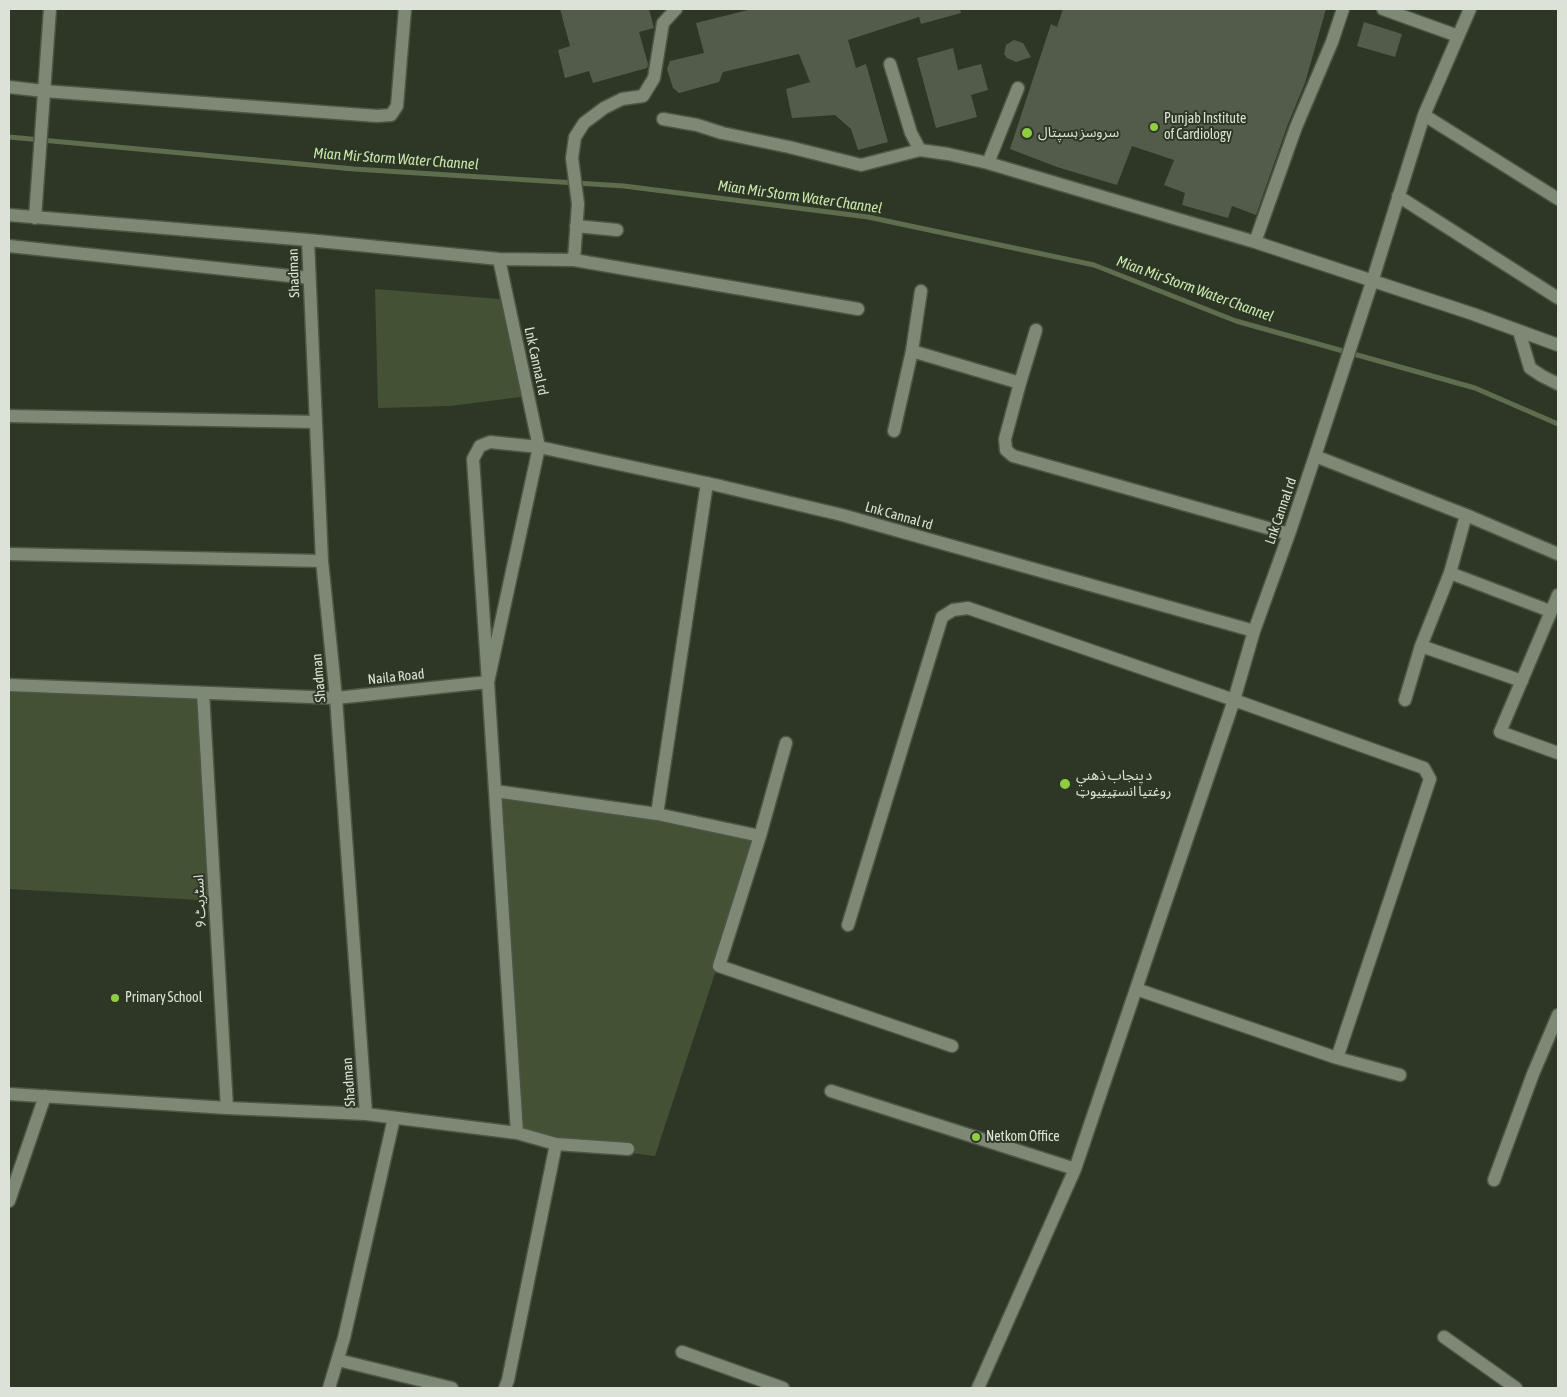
<!DOCTYPE html>
<meta charset="utf-8">
<style>
body{margin:0}
#map{position:relative;width:1567px;height:1397px;overflow:hidden;background:#2e3726;font-family:"Asap Condensed",sans-serif}
canvas{display:block}
.frame{position:absolute;inset:0;border:10px solid #dce2d7;pointer-events:none}
</style>
<div id="map">
<canvas width="1567" height="1397"></canvas>
<div class="frame"></div>
</div>
<script>
const g = document.querySelector('canvas').getContext('2d');
g.lineJoin = 'round';
function fillPath(path, color) { g.fillStyle = color; g.fill(path, 'evenodd'); }
const toPath = rows => new Path2D(rows.map(r => 'M' + r).join(''));
function stroke(path, color, width, dash) { g.strokeStyle = color; g.lineWidth = width; g.lineCap = dash ? 'butt' : 'round'; g.setLineDash(dash || []); g.stroke(path); }
function label(font, color, halo, rows, align = 'center') {
  g.font = font + ' "Asap Condensed","Noto Sans Arabic",sans-serif'; g.lineWidth = 4; g.setLineDash([]); g.textBaseline = 'middle'; g.strokeStyle = halo; g.fillStyle = color; for (const [text, x, y, turn = 0] of rows) {
    g.save(); g.translate(x, y); g.rotate((+turn || 0) * Math.PI / 180); g.textAlign = isNaN(turn) ? turn : align; if (halo) g.strokeText(text, 0, 0); g.fillText(text, 0, 0); g.restore();
  }
}
const green = toPath([
 [375,289,512,300,528,396,450,406,378,408],
 [9,685,203,693,215,901,9,889],
 [495,791,760,836,655,1156,556,1144,517,1133]
]);
const stream = toPath([
 [9,137,354,169,624,186,868,217,1094,265,1236,321,1475,388,1558,424]
]);
const building = toPath([
 [560,9,649,9,654,28,639,32,648,64,647,68,593,83,589,71,565,78,558,50,570,46],
 [752,9,960,9,961,13,921,24,919,17,848,40,856,68,866,64,888,142,858,150,851,129,835,115,792,118,786,89,810,82,799,54,723,72,719,82,679,93,673,88,667,69,670,61,704,53,696,23],
 [1063,9,1326,9,1305,83,1288,124,1256,215,1232,206,1228,218,1182,205,1185,193,1164,185,1174,160,1132,146,1117,185,1057,167,1010,149,1051,24,1057,27],
 [1364,22,1402,34,1395,57,1357,46],
 [1014,40,1023,43,1031,57,1016,62,1007,58,1004,54,1006,45],
 [953,48,958,70,981,64,988,90,971,95,977,117,936,128,917,58]
]);
const minor = toPath([
 [1383,9,1458,36],
 [890,64,911,133,920,150],
 [9,87,44,91,377,116,391,115,397,106,405,9],
 [1424,115,1558,199],
 [663,119,697,125,722,133,789,147,861,165,920,150,948,154,988,163,1255,242,1473,314,1558,345],
 [988,163,1018,88],
 [1398,196,1558,298],
 [9,215,308,240,499,259,574,260,858,309],
 [35,218,50,9],
 [576,226,617,230],
 [308,240,322,561,336,698,366,1114],
 [1255,242,1296,127,1332,42,1343,9],
 [9,246,309,278],
 [499,259,539,447,716,485,842,515,1254,631,1289,534,1315,456,1372,282,1424,115,1470,9],
 [574,260,578,204,572,158,575,137,584,123,604,108,622,99,643,96,654,78,663,23,676,9],
 [1036,330,1020,383,1005,439,1006,450,1013,456,1289,534],
 [1519,331,1530,368,1542,376,1558,384],
 [912,351,1020,383],
 [9,416,316,422],
 [894,431,912,351,921,291],
 [1315,456,1466,515,1558,554],
 [9,554,322,561],
 [1450,573,1550,611],
 [1558,595,1500,732,1558,753],
 [1421,646,1522,681],
 [9,685,336,698,488,682,473,459,480,446,490,442,539,447,488,682,517,1133],
 [203,693,227,1108],
 [1405,700,1421,646,1450,573,1466,515],
 [786,743,760,836,719,966,952,1046],
 [495,791,657,814,760,836],
 [657,814,707,483],
 [848,925,942,617,953,610,968,608,1234,700,1424,768,1430,779,1337,1058],
 [1136,989,1337,1058,1400,1075],
 [831,1091,1075,1169],
 [9,1094,227,1108,366,1114,517,1133,556,1144,628,1149],
 [1494,1180,1533,1074,1558,1015],
 [9,1201,45,1096],
 [1444,1337,1516,1388],
 [682,1352,783,1388],
 [338,1360,452,1388],
 [329,1388,344,1338,394,1118],
 [505,1388,508,1380,556,1144],
 [978,1388,1075,1169,1234,700,1254,631]
]);
const markers = [
 [1154,127,5,"#8fcd42"],
 [1027,133,6,"#8fcd42"],
 [1065,784,6,"#8fcd42"],
 [115,998,5,"#8fcd42"],
 [976,1137,5,"#8fcd42"]
];
const poiNames = [
 ["Punjab Institute",1164,119],
 ["of Cardiology",1164,135],
 ["سروسز ہسپتال",1038,133],
 ["د پنجاب ذهني",1076,776],
 ["روغتیا انسټیټیوټ",1076,792],
 ["Primary School",125,998],
 ["Netkom Office",986,1137]
];
const streetNames = [
 ["Shadman",294,273,-92],
 ["Lnk Cannal rd",536,361,78],
 ["Lnk Cannal rd",1281,511,-71],
 ["Lnk Cannal rd",899,516,16],
 ["Naila Road",396,677,-6],
 ["Shadman",319,678,-95],
 ["اسٹریٹ 9",200,901,-93],
 ["Shadman",349,1082,-94]
];
const waterNames = [
 ["Mian Mir Storm Water Channel",396,159,4],
 ["Mian Mir Storm Water Channel",800,197,8],
 ["Mian Mir Storm Water Channel",1195,289,20]
];
fillPath(green, '#435234');
stroke(stream, '#5d6d4d', 5);
fillPath(building, '#535c4a');
stroke(minor, '#4d5546', 15);
stroke(minor, '#7e8975', 12);
for (const [x, y, r, color] of markers) { const dot = new Path2D(); dot.arc(x, y, r, 0, 2 * Math.PI); g.fillStyle = color; g.fill(dot); stroke(dot, '#2e3726', 2); }
label('14px', '#dce2d7', '#2e3726', poiNames, 'left');
label('14px', '#dce2d7', '#2e3726', streetNames);
label('italic 15px', '#c9e8ae', '#2e3726', waterNames);
</script>
